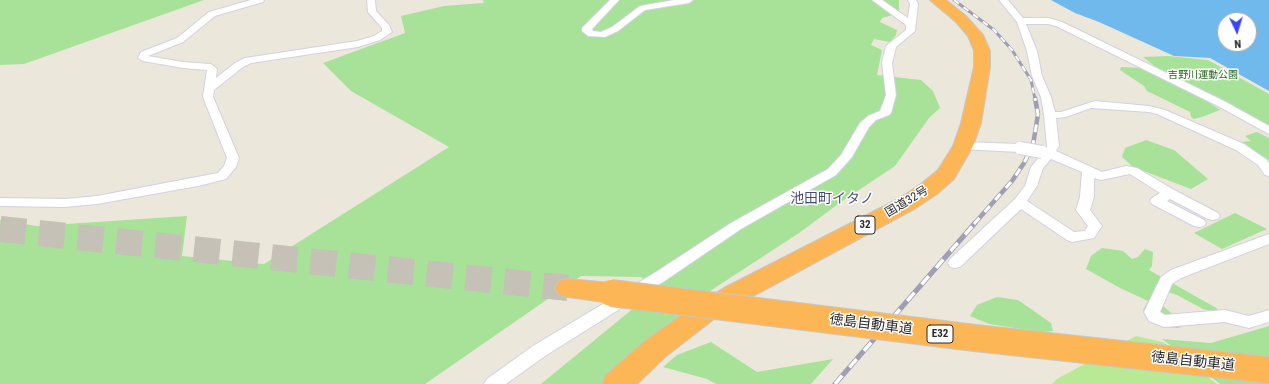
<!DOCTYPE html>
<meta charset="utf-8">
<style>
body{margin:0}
#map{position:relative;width:1269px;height:384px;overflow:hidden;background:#ece7db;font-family:"Roboto Condensed",sans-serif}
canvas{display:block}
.north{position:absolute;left:1217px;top:12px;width:40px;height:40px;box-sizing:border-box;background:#fff;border:1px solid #a9a9a9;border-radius:50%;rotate:176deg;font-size:11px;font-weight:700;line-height:16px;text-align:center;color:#292929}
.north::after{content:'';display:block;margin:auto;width:14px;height:18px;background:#3c44f8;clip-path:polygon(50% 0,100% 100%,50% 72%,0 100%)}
</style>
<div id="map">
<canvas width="1269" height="384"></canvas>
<div class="north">N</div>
</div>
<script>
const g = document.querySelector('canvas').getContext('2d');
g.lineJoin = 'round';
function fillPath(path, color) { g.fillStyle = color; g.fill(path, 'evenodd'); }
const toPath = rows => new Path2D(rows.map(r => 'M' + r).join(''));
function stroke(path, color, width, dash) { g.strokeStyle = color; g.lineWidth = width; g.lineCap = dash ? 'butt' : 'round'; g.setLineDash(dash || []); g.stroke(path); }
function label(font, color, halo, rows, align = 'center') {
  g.font = font + ' "Roboto Condensed","Noto Sans JP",sans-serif'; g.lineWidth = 3; g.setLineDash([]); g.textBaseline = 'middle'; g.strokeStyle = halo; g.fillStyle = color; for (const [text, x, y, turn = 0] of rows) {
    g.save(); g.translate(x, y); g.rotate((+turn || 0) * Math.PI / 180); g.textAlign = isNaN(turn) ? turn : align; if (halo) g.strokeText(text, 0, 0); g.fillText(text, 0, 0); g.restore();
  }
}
const green = toPath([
 [0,0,204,0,24,64,0,65],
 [483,0,899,0,899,13,882,18,880,22,897,30,896,35,890,42,874,39,871,45,882,50,877,75,921,80,933,91,940,108,929,118,895,166,841,202,799,233,707,293,602,384,541,384,657,289,641,277,581,276,425,384,0,384,0,220,37,226,187,216,182,256,264,264,449,147,351,91,323,63,405,33,401,16,444,6,484,3],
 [1168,56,1208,60,1269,94,1269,127,1247,113,1162,72,1143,57],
 [1121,67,1140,68,1201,97,1220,110,1202,117,1194,119,1191,117,1190,112,1147,91,1144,86,1120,70],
 [1257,132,1269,138,1269,160,1241,142,1251,141,1245,136],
 [1146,140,1174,150,1208,179,1191,189,1133,167,1122,157,1125,148],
 [1235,213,1267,229,1222,249,1194,233],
 [1102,248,1123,251,1132,259,1138,257,1145,249,1153,252,1152,266,1149,270,1218,309,1215,312,1203,309,1177,295,1154,287,1162,305,1185,325,1178,328,1162,327,1143,310,1148,301,1120,288,1086,269,1091,256],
 [997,297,1018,300,1051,323,1053,331,1040,332,989,324,970,316,977,305],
 [1269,326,1269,384,1220,384,1162,339,1211,343],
 [711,342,757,372,833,359,811,384,716,384,707,379,663,367,677,355]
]);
const pitch = toPath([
 [1136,336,1163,342,1217,384,1052,384,1057,379]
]);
const water = toPath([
 [1051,0,1269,0,1269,91,1210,58,1174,56,1099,22,1075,13],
 [1225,20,1249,20,1249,44,1225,44]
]);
const highwayTunnel = toPath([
 [0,229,568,288]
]);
const street = toPath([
 [251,0,264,0,263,2,215,16,183,42,148,56,183,62,211,64,217,69,216,78,235,63,245,58,357,41,374,36,382,31,382,28,368,12,367,0,375,0,376,11,389,25,392,32,380,40,358,47,251,63,243,67,214,90,213,97,239,158,236,167,226,179,198,186,97,204,65,207,0,206,0,198,65,199,97,196,218,173,224,166,227,158,203,97,207,70,183,68,143,61,138,58,141,52,177,38,209,12,251,0],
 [610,0,619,0,592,29,593,31,601,32,612,27,640,6,674,0,693,0,689,3,645,10,618,31,605,37,588,36,582,31,582,28,610,0],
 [872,0,882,0,908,18,910,4,908,0,916,0,918,4,915,31,896,47,892,63,896,95,891,113,889,115,876,120,869,127,852,157,836,175,741,229,666,280,545,356,506,384,484,384,487,379,533,346,656,272,731,223,828,169,841,155,860,123,868,116,880,111,886,95,882,63,886,46,906,30,906,25,872,0],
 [999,0,1008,0,1023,18,1049,18,1062,22,1224,101,1269,126,1269,134,1216,105,1056,26,1048,24,1026,24,1037,51,1042,76,1051,97,1055,112,1061,112,1095,101,1149,106,1165,110,1244,144,1267,160,1269,163,1269,176,1265,175,1258,165,1236,150,1157,114,1149,112,1091,108,1066,117,1056,118,1059,146,1056,151,1102,172,1126,166,1137,168,1174,190,1218,213,1220,216,1218,219,1213,220,1208,219,1170,199,1167,201,1204,220,1206,223,1204,226,1199,227,1194,226,1152,204,1150,201,1152,198,1160,193,1130,174,1101,180,1094,178,1094,197,1090,210,1102,226,1094,238,1072,242,1067,240,1021,209,960,267,955,268,950,267,948,263,950,259,1015,199,1025,186,1031,167,1041,155,1036,152,1038,149,1046,148,1047,146,1044,115,1041,97,1032,76,1027,51,1017,22,999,0],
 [1051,159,1082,172,1080,197,1076,210,1088,226,1085,231,1074,232,1027,201,1037,186,1043,168,1051,159],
 [963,142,1020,144,1024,145,1026,148,1024,151,1020,152,959,149,957,146,959,143,963,142],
 [1269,234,1269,244,1181,278,1172,284,1160,312,1165,315,1225,310,1249,316,1269,310,1269,322,1249,328,1225,322,1164,327,1149,321,1144,312,1161,277,1171,270,1269,234]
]);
const highway = toPath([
 [930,0,946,0,966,16,983,35,990,51,990,67,981,123,973,146,954,179,937,194,916,208,742,302,714,319,665,357,637,384,602,384,606,375,645,341,696,305,724,288,900,198,921,184,938,170,953,146,961,123,974,67,974,51,968,36,956,22,930,0],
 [568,279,611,283,620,286,624,293,620,300,611,303,568,297,559,295,555,288,559,281,568,279]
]);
const railFar2 = toPath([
 [954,0,994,30,1012,50,1031,80,1035,99]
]);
const railFar1 = toPath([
 [974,224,1012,181,1024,163,1033,145,1038,114,1035,98]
]);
const rail = toPath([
 [835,384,975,223]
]);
const streetBridge = toPath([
 [1020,148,1042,152]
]);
const highwayBridge = toPath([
 [611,293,975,338,1269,370]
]);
const farParknames = [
 ["吉野川運動公園",1203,75]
];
const shields = [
 [865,225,20],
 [940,334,26]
];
const shieldNames = [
 ["32",865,225],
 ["E32",940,334]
];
const streetNames = [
 ["国道32号",907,202,-31]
];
const quarterNames = [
 ["池田町イタノ",832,199]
];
const nearStreetnames = [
 ["徳島自動車道",871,325,7],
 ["徳島自動車道",1193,362,6]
];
fillPath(green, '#a7e298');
fillPath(pitch, '#b9e994');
fillPath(water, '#6fb9ed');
stroke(highwayTunnel, '#c5c1b7', 26, [26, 13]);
stroke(street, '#d1d1e2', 2);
stroke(highway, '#c7c7c7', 2);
fillPath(street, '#fff');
fillPath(highway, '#fcb656');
stroke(railFar2, '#9e9eb4', 3);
stroke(railFar1, '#9e9eb4', 4.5);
stroke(rail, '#9e9eb4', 5);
stroke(railFar2, '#fff', 2, [6]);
stroke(railFar1, '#fff', 3, [8]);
stroke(rail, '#fff', 3.5, [11]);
stroke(streetBridge, '#d1d1e2', 14, []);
stroke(highwayBridge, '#c7c7c7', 28, []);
stroke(streetBridge, '#fff', 12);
stroke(highwayBridge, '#fcb656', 26);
label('10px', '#1f661a', '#fff', farParknames);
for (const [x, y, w] of shields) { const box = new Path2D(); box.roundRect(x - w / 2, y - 9, w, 18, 3); g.fillStyle = '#fff'; g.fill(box); stroke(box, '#292929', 1); }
label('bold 11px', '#292929', null, shieldNames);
label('12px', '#292929', '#fff', streetNames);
label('14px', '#4a4c7a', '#fff', quarterNames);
label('14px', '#292929', '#fff', nearStreetnames);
</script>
